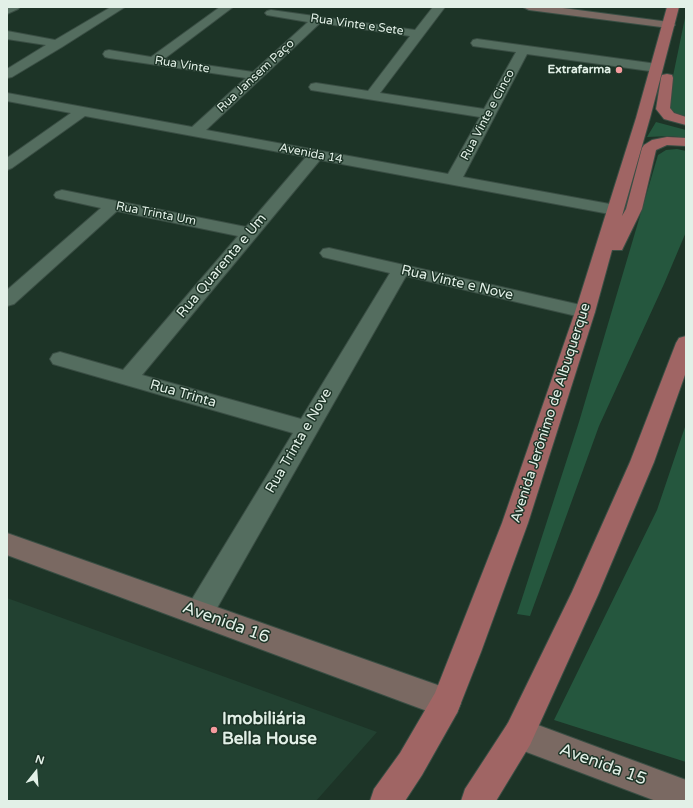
<!DOCTYPE html>
<meta charset="utf-8">
<style>
body{margin:0}
#map{position:relative;width:693px;height:808px;overflow:hidden;background:#1d3427;font-family:"Varela Round",sans-serif}
canvas{display:block}
.frame{position:absolute;inset:0;border:8px solid #e2f0e7;pointer-events:none}
.north{position:absolute;left:16px;top:752px;width:40px;height:40px;-webkit-text-stroke:3px #1d3427;paint-order:stroke;rotate:17deg;font-size:11px;font-weight:700;line-height:16px;text-align:center;color:#e2f0e7}
.north::after{content:'';display:block;margin:auto;width:14px;height:18px;background:#e2f0e7;clip-path:polygon(50% 0,100% 100%,50% 72%,0 100%)}
</style>
<div id="map">
<canvas width="693" height="808"></canvas>
<div class="frame"></div>
<div class="north">N</div>
</div>
<script>
const g = document.querySelector('canvas').getContext('2d');
g.lineJoin = 'round';
function fillPath(path, color) { g.fillStyle = color; g.fill(path, 'evenodd'); }
const toPath = rows => new Path2D(rows.map(r => 'M' + r).join(''));
function stroke(path, color, width, dash) { g.strokeStyle = color; g.lineWidth = width; g.lineCap = dash ? 'butt' : 'round'; g.setLineDash(dash || []); g.stroke(path); }
function label(font, color, halo, rows, align = 'center') {
  g.font = font + ' "Varela Round",sans-serif'; g.lineWidth = 3; g.setLineDash([]); g.textBaseline = 'middle'; g.strokeStyle = halo; g.fillStyle = color; for (const [text, x, y, turn = 0] of rows) {
    g.save(); g.translate(x, y); g.rotate((+turn || 0) * Math.PI / 180); g.textAlign = isNaN(turn) ? turn : align; if (halo) g.strokeText(text, 0, 0); g.fillText(text, 0, 0); g.restore();
  }
}
const built = toPath([
 [7,598,377,732,316,801,7,801]
]);
const green = toPath([
 [686,13,686,119,666,110],
 [656,122,686,130,686,138,670,136,647,137],
 [677,149,686,151,686,232,664,284,599,426,530,616,517,614,579,422,658,155,666,150],
 [686,424,686,762,554,720,657,510]
]);
const street = toPath([
 [7,7,20,7,18,9,7,14,7,7],
 [111,7,125,7,62,47,12,77,7,78,7,69,46,45,7,39,7,31,55,40,111,7],
 [220,7,233,7,164,59,253,72,308,22,267,15,265,13,267,11,271,10,415,30,433,7,445,7,380,93,484,109,516,52,473,46,471,43,473,40,477,39,657,64,661,65,663,68,661,71,657,72,527,54,463,177,615,205,621,206,623,210,621,214,615,215,320,160,142,375,301,419,390,273,323,257,320,253,323,249,329,248,585,306,592,308,595,312,592,316,585,318,406,276,209,622,199,625,189,622,185,613,189,604,293,433,53,364,50,359,53,354,60,352,123,370,238,236,117,211,14,304,7,306,7,290,101,208,56,198,54,195,56,192,62,190,246,227,306,157,85,116,12,168,7,170,7,158,71,113,7,101,7,93,192,127,246,78,109,58,105,57,103,54,105,51,109,50,151,57,220,7],
 [320,23,410,36,368,91,316,83,311,84,309,87,311,90,480,117,448,174,206,130,320,23]
]);
const secondary = toPath([
 [523,7,555,7,669,22,673,23,675,25,673,27,669,28,529,10,523,7],
 [7,533,446,688,457,693,461,703,457,713,446,718,7,555,7,533],
 [519,718,686,780,686,801,656,801,508,745,503,734,508,723,519,718]
]);
const primary = toPath([
 [667,7,679,7,650,118,622,216,626,209,642,148,644,145,652,140,667,137,686,138,686,146,667,145,656,150,642,209,622,250,612,250,595,312,528,523,481,652,457,713,422,775,405,801,370,801,374,789,400,753,435,693,502,523,575,312,636,118,667,7],
 [667,74,672,75,673,78,670,108,674,113,686,117,686,125,664,119,656,109,661,78,662,75,667,74],
 [686,336,686,372,654,462,598,595,530,745,496,801,461,801,465,789,508,723,572,592,630,462,676,343,679,338,686,336]
]);
const markers = [
 [619,70,4,"#f59b9e"],
 [214,730,4,"#f59b9e"]
];
const farStreetnames = [
 ["Rua Vinte e Sete",357,25,8],
 ["Rua Vinte",182,65,9],
 ["Rua Jansem Paço",256,76,-43],
 ["Rua Vinte e Cinco",488,115,-62],
 ["Avenida 14",311,154,11],
 ["Rua Trinta Um",156,214,11]
];
const farPoinames = [
 ["Extrafarma",611,70]
];
const streetNames = [
 ["Rua Quarenta e Um",222,266,-50],
 ["Rua Vinte e Nove",457,283,13],
 ["Rua Trinta",183,394,16],
 ["Avenida Jerônimo de Albuquerque",551,413,-72],
 ["Rua Trinta e Nove",299,441,-60]
];
const nearStreetnames = [
 ["Avenida 16",226,623,20],
 ["Avenida 15",603,765,20]
];
const nearPoinames = [
 ["Imobiliária",222,720],
 ["Bella House",222,740]
];
fillPath(built, '#224131');
fillPath(green, '#25573e');
stroke(street, '#3a4e44', 2);
stroke(secondary, '#3a4e44', 2);
stroke(primary, '#3a4e44', 2);
fillPath(street, '#546d5f');
fillPath(secondary, '#7a6962');
fillPath(primary, '#a06564');
for (const [x, y, r, color] of markers) { const dot = new Path2D(); dot.arc(x, y, r, 0, 2 * Math.PI); g.fillStyle = color; g.fill(dot); stroke(dot, '#1d3427', 1.5); }
label('12px', '#e2f0e7', '#1d3427', farStreetnames);
label('bold 12px', '#e2f0e7', '#1d3427', farPoinames, 'right');
label('14px', '#e2f0e7', '#1d3427', streetNames);
label('17px', '#e2f0e7', '#1d3427', nearStreetnames);
label('bold 17px', '#e2f0e7', '#1d3427', nearPoinames, 'left');
</script>
